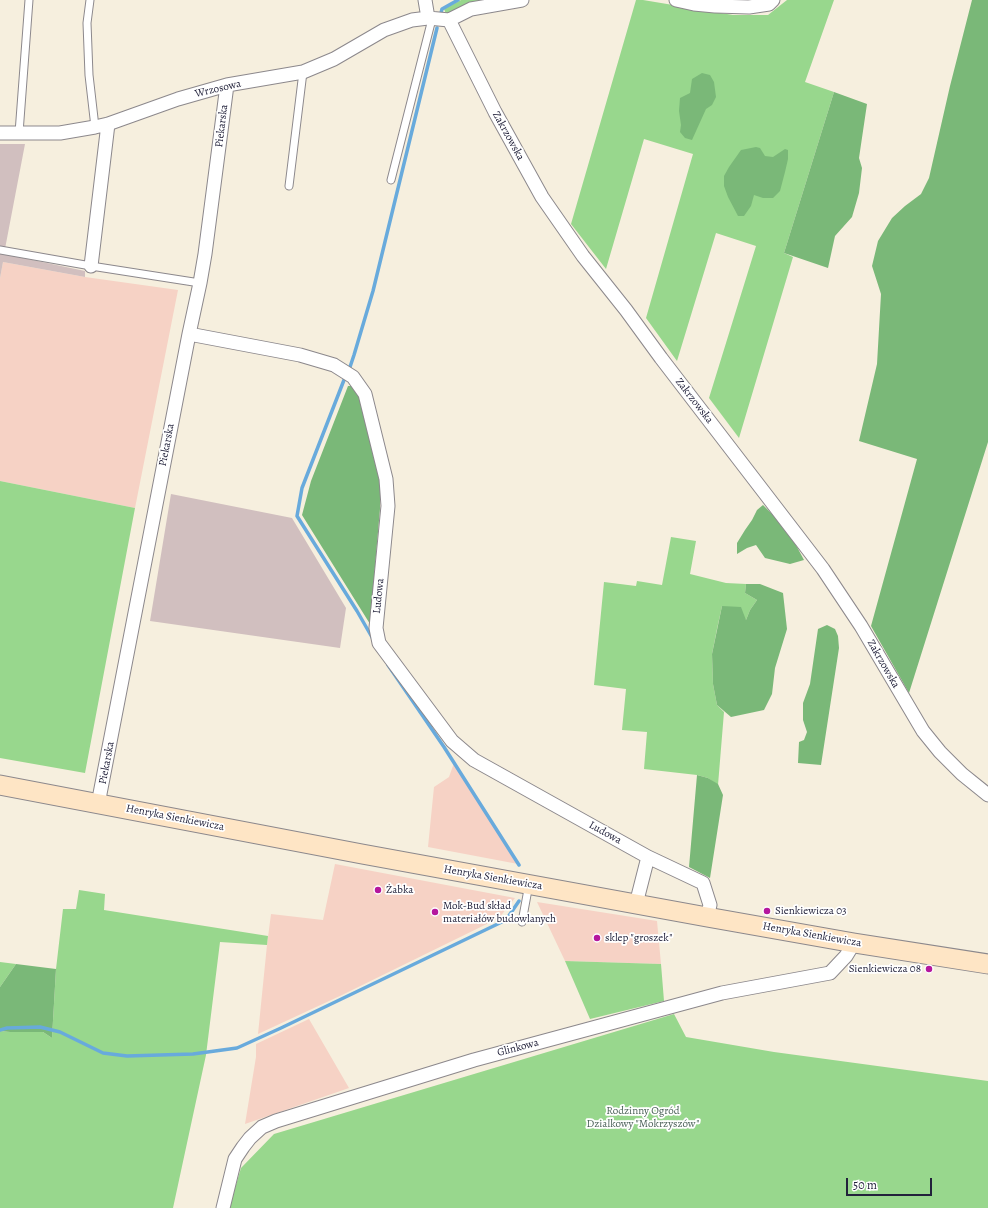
<!DOCTYPE html>
<meta charset="utf-8">
<style>
body{margin:0}
#map{position:relative;width:988px;height:1208px;overflow:hidden;background:#f6efde;font-family:Alegreya,serif}
canvas{display:block}
.scale{position:absolute;left:846px;top:1178px;width:86px;height:18px;box-sizing:border-box;border:2px solid #22223b;border-top:0;padding-left:5px;font-size:12px;line-height:14px;white-space:nowrap;color:#22223b;-webkit-text-stroke:3px #fff;paint-order:stroke}
</style>
<div id="map">
<canvas width="988" height="1208"></canvas>
<div class="scale">50 m</div>
</div>
<script>
const g = document.querySelector('canvas').getContext('2d');
g.lineJoin = 'round';
function fillPath(path, color) { g.fillStyle = color; g.fill(path, 'evenodd'); }
const toPath = rows => new Path2D(rows.map(r => 'M' + r).join(''));
function stroke(path, color, width, dash) { g.strokeStyle = color; g.lineWidth = width; g.lineCap = dash ? 'butt' : 'round'; g.setLineDash(dash || []); g.stroke(path); }
function label(font, color, halo, rows, align = 'center') {
  g.font = font + ' Alegreya,serif'; g.lineWidth = 3.5; g.setLineDash([]); g.textBaseline = 'middle'; g.strokeStyle = halo; g.fillStyle = color; for (const [text, x, y, turn = 0] of rows) {
    g.save(); g.translate(x, y); g.rotate((+turn || 0) * Math.PI / 180); g.textAlign = isNaN(turn) ? turn : align; if (halo) g.strokeText(text, 0, 0); g.fillText(text, 0, 0); g.restore();
  }
}
const built = toPath([
 [3,262,85,277,178,290,135,508,0,481,0,278],
 [454,763,518,864,428,847,434,787,449,777],
 [335,864,515,898,499,918,342,995,258,1034,267,945,271,914,323,920],
 [537,902,657,921,661,964,565,961],
 [309,1019,349,1088,245,1124,256,1057,256,1044]
]);
const industrial = toPath([
 [0,144,25,144,4,254,85,271,85,277,3,262,0,278],
 [171,494,292,518,346,608,340,648,150,621]
]);
const green = toPath([
 [461,0,496,0,446,14,444,9],
 [636,0,643,0,733,15,768,15,787,0,834,0,805,82,834,92,784,253,793,257,739,438,709,398,756,246,716,233,677,361,646,318,693,154,644,139,606,269,571,224],
 [0,481,135,508,85,773,0,758],
 [671,537,696,541,690,574,726,583,746,584,745,593,757,600,750,610,746,620,722,606,717,629,712,654,713,684,717,705,724,712,718,785,708,778,697,775,644,769,647,732,622,730,626,689,594,685,604,582,636,586,637,581,662,585],
 [79,890,105,894,104,910,268,936,267,945,220,942,206,1055,173,1208,0,1208,0,1031,10,1032,43,1032,52,1038,56,969,63,909,76,909],
 [565,961,661,964,664,1001,590,1019],
 [0,962,16,964,0,987],
 [674,1014,686,1037,774,1052,988,1081,988,1208,229,1208,241,1168,274,1134]
]);
const forest = toPath([
 [972,0,988,0,988,442,909,693,871,626,917,459,859,441,877,364,881,294,872,266,878,241,892,218,905,206,921,194,929,178,950,86],
 [702,73,710,75,714,82,716,97,712,105,706,109,692,140,685,138,680,132,681,125,679,111,680,98,690,93,692,79],
 [834,92,867,104,859,158,862,168,859,193,852,217,835,236,828,268,784,253],
 [756,147,760,148,765,156,773,157,785,149,788,150,788,159,785,172,780,191,773,198,763,198,754,195,751,206,744,216,738,216,728,197,724,186,724,176,729,167,741,150],
 [348,386,353,386,361,399,380,484,380,509,370,624,302,515,311,481],
 [763,505,786,528,797,547,804,560,790,564,765,558,756,545,747,548,737,554,737,543,745,530,752,520,757,510],
 [746,584,760,584,783,593,787,629,775,668,772,694,764,710,731,717,717,705,713,684,712,654,722,606,741,607,746,620,750,610,757,600,745,593],
 [827,625,835,629,838,636,839,648,821,765,798,763,799,742,804,740,807,732,803,720,803,703,810,684,818,629],
 [697,775,708,778,718,784,723,795,710,878,689,867],
 [16,964,56,969,52,1038,43,1032,10,1032,0,1031,0,987]
]);
const stream = toPath([
 [441,13,442,9,458,0],
 [350,367,354,355,373,291,437,28],
 [344,380,302,488,297,516,357,611,373,639],
 [388,665,444,747,519,865],
 [0,1030,7,1028,40,1027,60,1032,103,1053,127,1056,193,1054,237,1048,281,1028,506,920,519,901]
]);
const service = toPath([
 [90,0,87,23,89,75,95,127],
 [19,133,29,0],
 [391,180,432,19],
 [289,186,303,72],
 [0,250,91,266,200,283],
 [522,922,529,884]
]);
const minor = toPath([
 [425,0,428,18,449,20,495,112,542,197,583,256,626,310,661,358,823,569,861,626,923,731,940,752,962,774,988,795],
 [676,0,694,4,715,6,749,7,769,4,773,0],
 [449,20,471,9,522,0],
 [0,133,60,133,95,127,108,124,178,99,227,85,303,72,334,59,384,30,412,20,428,18],
 [91,266,108,124],
 [189,334,300,355,334,365,353,377,365,394,386,479,388,506,376,628,379,643,452,741,474,760,648,857,636,904],
 [98,804,189,334,200,283,205,254,227,85],
 [648,857,703,883,710,905,707,917],
 [223,1208,235,1159,243,1147,250,1138,262,1127,276,1121,474,1060,722,993,830,973,846,956,854,943]
]);
const secondary = toPath([
 [0,785,362,854,707,917,854,943,988,964]
]);
const markers = [
 [378,890,4,"#b5179e"],
 [767,911,4,"#b5179e"],
 [435,912,4,"#b5179e"],
 [597,938,4,"#b5179e"],
 [929,969,4,"#b5179e"]
];
const streetNames = [
 ["Wrzosowa",218,89,-13],
 ["Piekarska",222,126,-83],
 ["Zakrzowska",508,136,61],
 ["Zakrzowska",694,401,52],
 ["Piekarska",167,445,-79],
 ["Ludowa",379,596,-84],
 ["Zakrzowska",883,664,60],
 ["Piekarska",107,763,-79],
 ["Henryka Sienkiewicza",175,818,11],
 ["Ludowa",605,833,29],
 ["Henryka Sienkiewicza",493,878,10],
 ["Henryka Sienkiewicza",812,935,10],
 ["Glinkowa",518,1048,-15]
];
const poiNames = [
 ["Żabka",386,890],
 ["Mok-Bud skład",443,906],
 ["materiałów budowlanych",443,919],
 ["Sienkiewicza 03",775,911],
 ["sklep \"groszek\"",605,938],
 ["Sienkiewicza 08",921,969,"right"]
];
const parkNames = [
 ["Rodzinny Ogród",643,1111],
 ["Dzialkowy \"Mokrzyszów\"",643,1124]
];
fillPath(built, '#f6d2c5');
fillPath(industrial, '#d1bfbf');
fillPath(green, '#98d78d');
fillPath(forest, '#7ab878');
stroke(stream, '#68aadc', 3.5);
stroke(service, '#8c888c', 9);
stroke(minor, '#8c888c', 15);
stroke(secondary, '#8c888c', 21);
stroke(service, '#fff', 7);
stroke(minor, '#fff', 13);
stroke(secondary, '#fee5c5', 19);
for (const [x, y, r, color] of markers) { const dot = new Path2D(); dot.arc(x, y, r, 0, 2 * Math.PI); g.fillStyle = color; g.fill(dot); stroke(dot, '#fff', 1.5); }
label('11px', '#22223b', '#fff', streetNames);
label('11px', '#22223b', '#fff', poiNames, 'left');
label('11px', '#4b6158', '#fff', parkNames);
</script>
